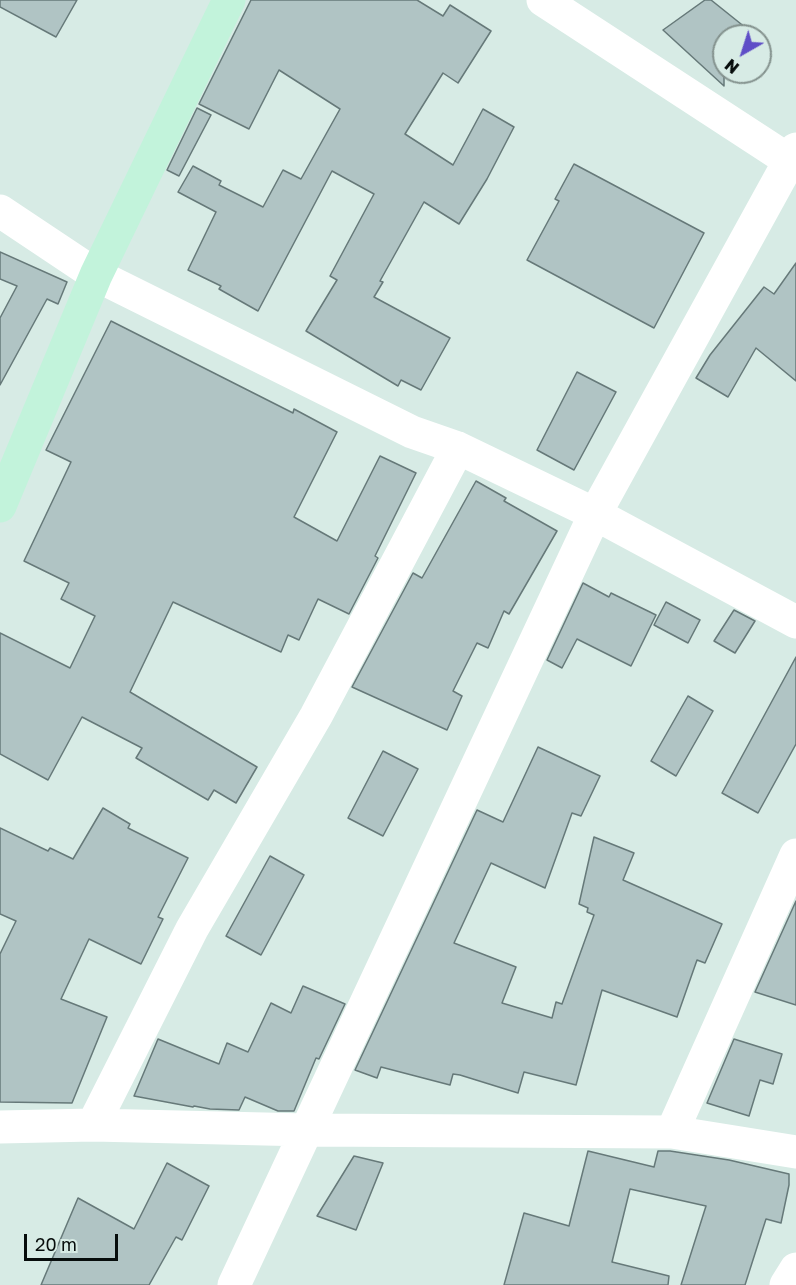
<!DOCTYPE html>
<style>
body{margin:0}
#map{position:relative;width:796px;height:1285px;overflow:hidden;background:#d7ebe5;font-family:"Golos Text",sans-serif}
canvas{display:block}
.north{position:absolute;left:712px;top:24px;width:60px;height:60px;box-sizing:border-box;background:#d7ebe5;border:2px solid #84928e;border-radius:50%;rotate:219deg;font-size:16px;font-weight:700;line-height:24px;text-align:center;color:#070d0c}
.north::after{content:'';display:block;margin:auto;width:21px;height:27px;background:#5f4ec7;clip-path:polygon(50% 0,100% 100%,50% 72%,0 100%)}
.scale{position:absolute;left:24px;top:1234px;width:94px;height:27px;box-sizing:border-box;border:3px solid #070d0c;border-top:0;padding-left:8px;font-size:18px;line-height:21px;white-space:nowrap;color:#070d0c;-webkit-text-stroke:4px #d7ebe5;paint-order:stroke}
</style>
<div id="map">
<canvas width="796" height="1285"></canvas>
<div class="north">N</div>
<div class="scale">20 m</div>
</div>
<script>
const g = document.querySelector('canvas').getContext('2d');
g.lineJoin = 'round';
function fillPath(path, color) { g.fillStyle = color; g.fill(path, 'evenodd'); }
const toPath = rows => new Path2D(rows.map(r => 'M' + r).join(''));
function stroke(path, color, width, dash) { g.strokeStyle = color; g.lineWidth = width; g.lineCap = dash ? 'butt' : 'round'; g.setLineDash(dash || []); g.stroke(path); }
const building = toPath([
 [0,0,77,0,56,37,0,7,0,0],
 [251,0,417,0,443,16,450,5,491,31,458,83,443,73,405,134,453,165,483,109,514,127,487,179,459,224,424,202,380,281,383,282,374,297,450,338,421,390,401,380,398,386,306,331,337,280,330,276,374,194,332,171,258,311,219,289,221,286,188,270,216,212,178,192,193,166,221,181,219,185,263,207,283,170,301,179,340,109,279,70,249,129,199,104,251,0],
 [705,0,711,0,756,36,724,36,724,86,663,30,705,0],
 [197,108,211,115,179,176,167,170,197,108],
 [574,164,704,233,654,328,527,260,559,201,555,199,574,164],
 [0,252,67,282,58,304,47,299,0,385,0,318,17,286,0,279,0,252],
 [796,263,796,381,756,348,728,397,696,378,710,355,764,287,774,294,796,263],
 [111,321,293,413,294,409,337,432,294,517,337,541,380,456,416,473,375,556,378,558,349,614,318,599,299,640,288,635,281,652,173,602,130,692,257,767,236,803,214,790,208,800,136,758,142,748,82,717,48,780,0,754,0,633,70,668,95,616,61,599,69,583,24,561,71,462,46,450,111,321],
 [577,372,616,392,574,470,537,450,577,372],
 [476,481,506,498,504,501,557,531,509,614,504,611,488,648,477,643,453,691,462,696,447,730,352,687,413,573,422,578,476,481],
 [583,583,609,597,611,593,656,615,631,666,577,639,562,668,547,660,583,583],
 [666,602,700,620,688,643,654,625,666,602],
 [734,610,755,621,735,653,714,641,734,610],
 [796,657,796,744,758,813,722,793,796,657],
 [688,696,713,711,676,776,651,761,688,696],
 [538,747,600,776,581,816,572,813,545,888,491,863,454,943,516,967,502,1003,552,1018,556,1002,562,1004,594,915,587,912,588,908,579,904,594,837,634,853,623,880,722,924,705,963,697,960,677,1017,602,990,576,1085,524,1072,518,1093,460,1075,453,1074,450,1085,381,1067,377,1078,355,1070,477,810,503,822,538,747],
 [383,751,418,769,383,836,348,818,383,751],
 [103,808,130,824,128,828,188,858,158,917,163,919,141,964,89,939,61,999,107,1017,72,1103,0,1102,0,954,16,921,0,914,0,828,48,851,50,848,73,859,103,808],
 [270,856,304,875,261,955,226,936,270,856],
 [796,901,796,1005,755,992,796,901],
 [303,986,345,1004,319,1059,316,1058,294,1111,278,1111,245,1097,239,1110,210,1109,194,1106,193,1107,134,1096,158,1039,219,1064,227,1043,248,1052,271,1003,291,1013,303,986],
 [734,1039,782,1054,773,1084,760,1080,749,1116,707,1103,734,1039],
 [588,1151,654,1167,658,1151,670,1151,729,1160,789,1174,789,1185,781,1223,766,1219,745,1285,681,1285,706,1206,630,1189,612,1262,669,1276,668,1285,504,1285,524,1213,569,1226,588,1151],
 [354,1156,383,1163,356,1230,317,1216,354,1156],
 [167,1163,209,1186,182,1240,176,1237,149,1285,41,1285,78,1198,134,1229,167,1163]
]);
const street = toPath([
 [543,0,796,165],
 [0,211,96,275,412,432,458,448,595,514,796,622],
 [93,1125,192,929,316,716,458,448],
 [0,1127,93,1125,308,1130,672,1132,796,1152],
 [672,1132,796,855],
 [234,1285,595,514,796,149],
 [786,1285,796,1269]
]);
const secondary = toPath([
 [0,506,96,275,229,0]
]);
fillPath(building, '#b0c4c4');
stroke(building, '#667979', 1.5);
stroke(street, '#fff', 33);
stroke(secondary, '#c2f3db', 33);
</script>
